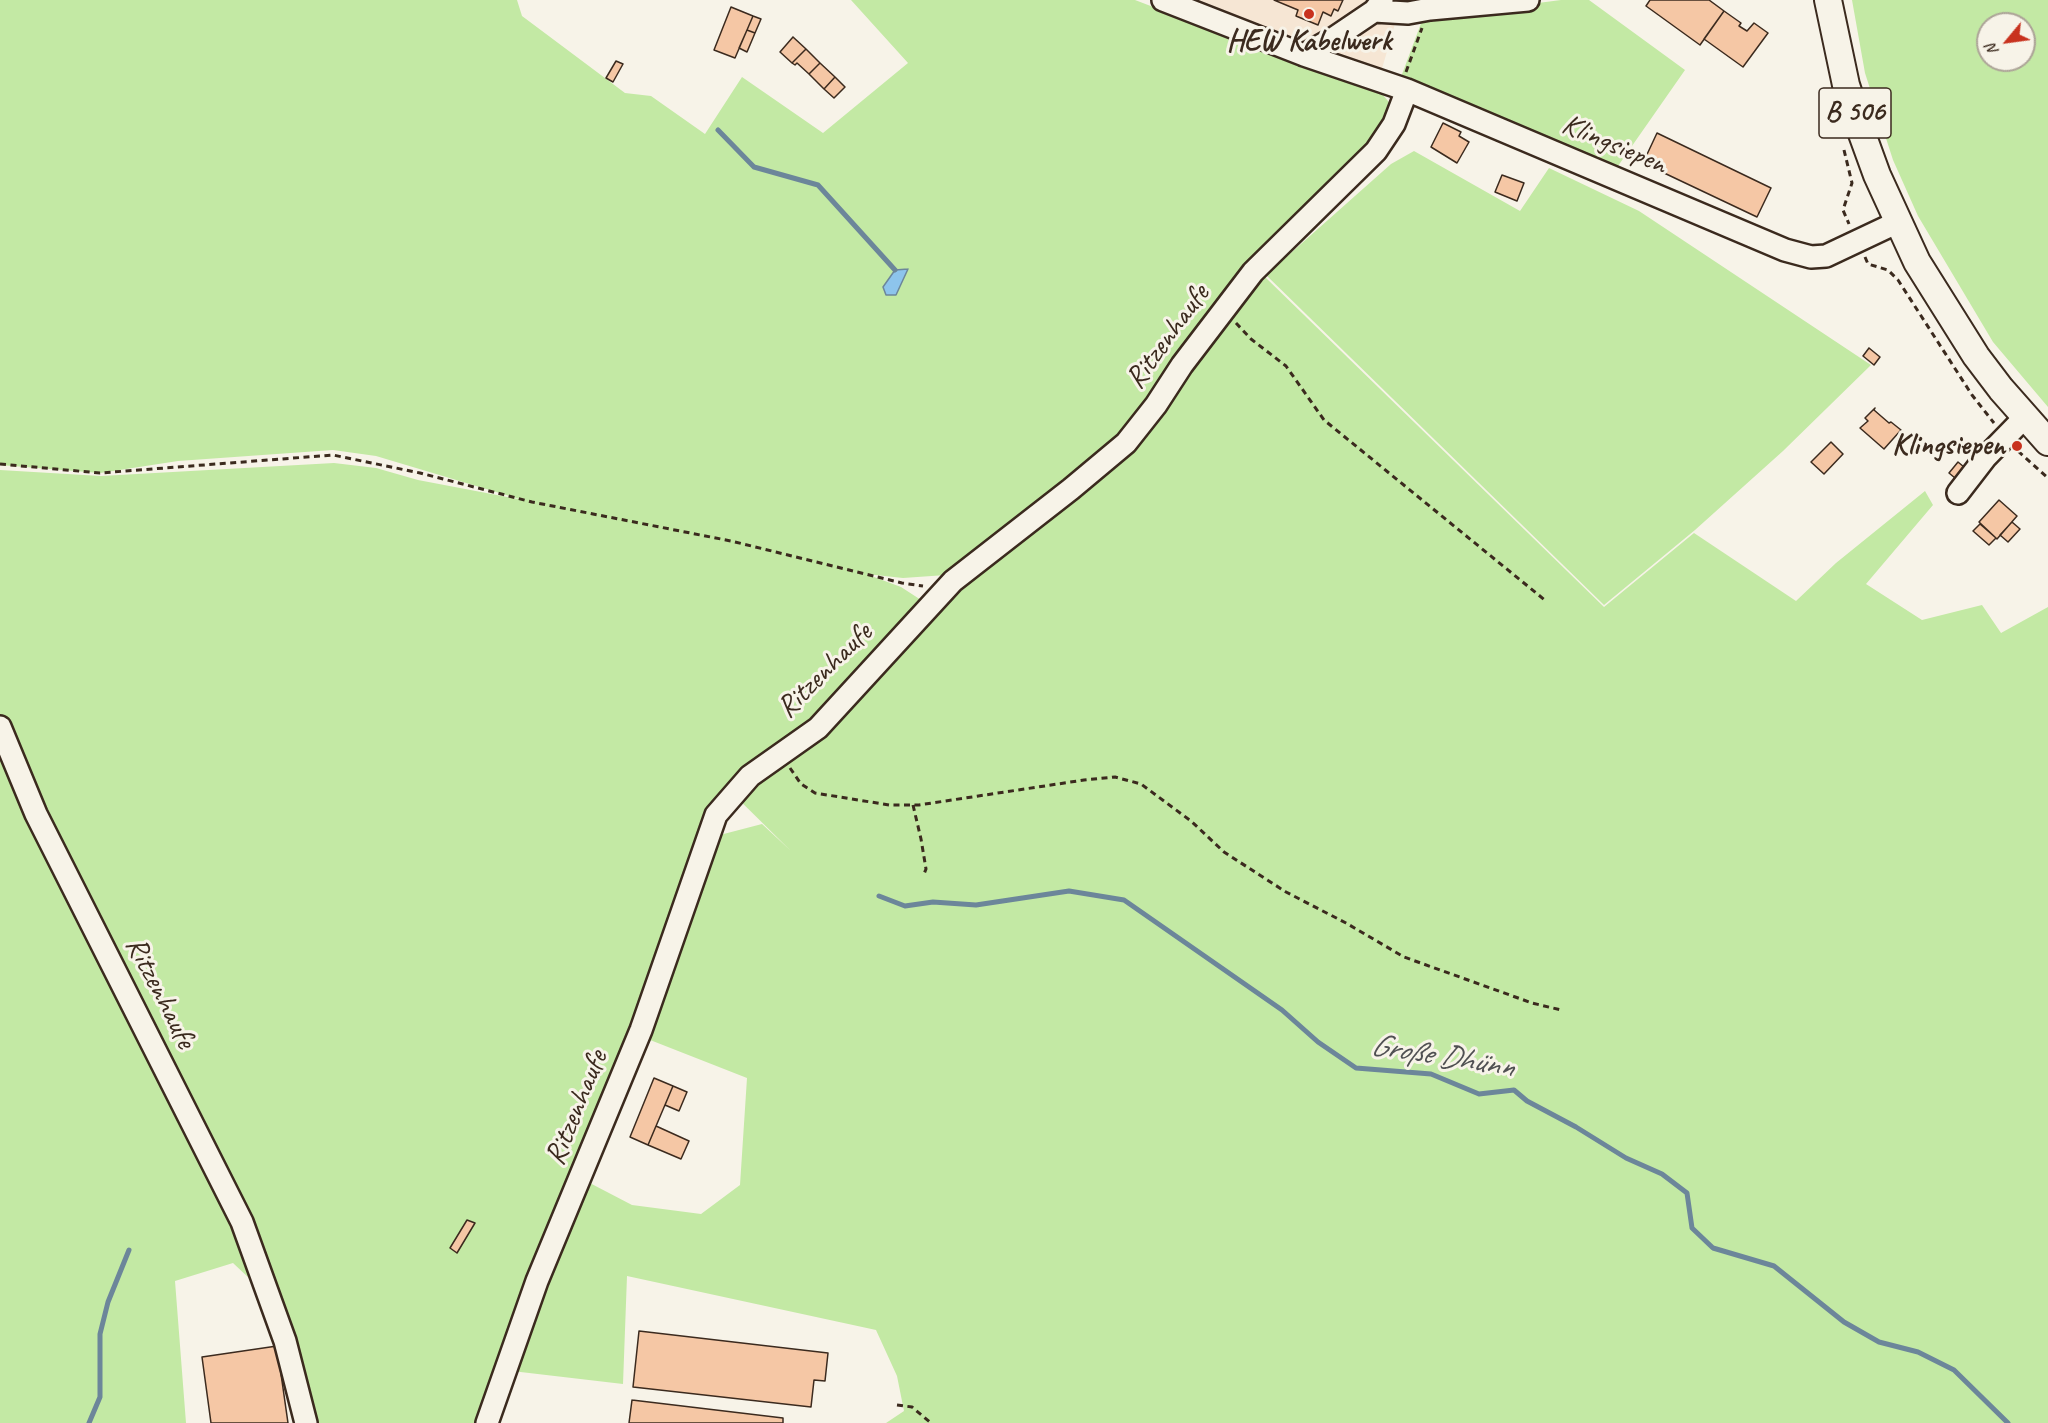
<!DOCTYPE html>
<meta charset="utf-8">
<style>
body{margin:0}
#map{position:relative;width:2048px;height:1423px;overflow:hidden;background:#f7f3e8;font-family:Caveat,sans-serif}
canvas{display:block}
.north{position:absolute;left:1976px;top:12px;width:60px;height:60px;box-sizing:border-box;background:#f7f3e8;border:2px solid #aca397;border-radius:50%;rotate:241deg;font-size:16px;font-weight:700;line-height:24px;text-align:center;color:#3b2a1e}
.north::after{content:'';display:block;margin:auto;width:21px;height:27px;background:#c8321e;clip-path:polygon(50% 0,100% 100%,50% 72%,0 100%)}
</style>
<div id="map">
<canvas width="2048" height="1423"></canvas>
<div class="north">N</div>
</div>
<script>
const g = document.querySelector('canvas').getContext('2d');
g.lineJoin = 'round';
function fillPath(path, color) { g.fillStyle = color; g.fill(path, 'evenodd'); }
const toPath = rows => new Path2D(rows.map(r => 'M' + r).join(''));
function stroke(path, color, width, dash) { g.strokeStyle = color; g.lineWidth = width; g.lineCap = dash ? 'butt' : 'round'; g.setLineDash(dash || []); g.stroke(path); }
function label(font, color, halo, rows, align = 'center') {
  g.font = font + ' Caveat,sans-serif'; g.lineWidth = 6; g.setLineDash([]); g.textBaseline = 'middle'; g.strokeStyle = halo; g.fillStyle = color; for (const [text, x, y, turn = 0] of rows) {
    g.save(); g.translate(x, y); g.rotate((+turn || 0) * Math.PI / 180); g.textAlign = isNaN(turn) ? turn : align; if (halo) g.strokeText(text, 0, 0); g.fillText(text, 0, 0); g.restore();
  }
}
const built = toPath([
 [1167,0,1448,0,1401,3,1377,86]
]);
const green = toPath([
 [0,0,517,0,522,16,625,93,651,96,705,134,742,77,823,133,908,63,851,0,1135,0,1383,95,1393,107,1370,147,1121,437,946,575,903,578,866,574,901,587,935,609,956,583,1079,497,1132,450,1189,371,1265,277,1604,607,1694,533,1796,601,1836,563,1925,491,1933,505,1866,584,1922,620,1982,605,2001,633,2048,607,2048,1423,886,1423,904,1411,897,1376,876,1330,627,1276,623,1384,512,1371,584,1180,632,1205,701,1214,740,1185,747,1078,645,1038,716,836,762,824,791,851,725,786,710,816,634,1026,480,1423,313,1423,268,1296,233,1263,175,1281,186,1423,0,1423,0,470,101,476,334,463,376,468,418,480,523,500,376,456,333,450,178,461,100,473,0,465],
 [1561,0,1589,0,1685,70,1618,166,1401,77,1423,18],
 [1852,0,2048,0,2048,407,1993,342,1918,216,1893,160,1865,73],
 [1988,24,2024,24,2024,60,1988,60],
 [1414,151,1520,211,1549,168,1639,211,1871,365,1783,451,1695,530,1604,605,1266,275,1391,164]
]);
const water = toPath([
 [908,269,896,295,886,295,883,287,895,270,908,269]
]);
const stream = toPath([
 [718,130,754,167,818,185,895,270],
 [879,896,905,906,933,902,976,905,1069,891,1124,900,1282,1010,1318,1042,1356,1068,1431,1074,1479,1094,1514,1090,1527,1101,1576,1127,1626,1158,1662,1174,1687,1193,1692,1228,1713,1248,1774,1266,1844,1322,1879,1342,1918,1352,1954,1370,2008,1423],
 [89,1423,100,1397,100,1334,108,1302,129,1250]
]);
const building = toPath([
 [1274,0,1343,0,1338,11,1334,9,1331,16,1323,12,1318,25,1296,16,1298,10,1274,0],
 [1650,0,1709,0,1724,11,1700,45,1646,6,1650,0],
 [731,7,753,16,735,58,714,50,731,7],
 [1724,11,1741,23,1739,26,1747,31,1754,23,1768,33,1743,67,1704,39,1724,11],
 [753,16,761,19,755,33,747,30,753,16],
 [747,30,755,33,747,52,739,48,747,30],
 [793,37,806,49,792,63,780,52,793,37],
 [806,49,820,63,809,74,797,63,795,65,792,63,806,49],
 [616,61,623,64,613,82,606,78,616,61],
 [820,63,835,77,824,89,809,74,820,63],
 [835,77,845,87,834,98,824,89,835,77],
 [1443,123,1461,132,1459,136,1469,142,1457,163,1431,147,1443,123],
 [1657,133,1771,188,1757,217,1643,163,1657,133],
 [1502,175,1524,183,1517,201,1495,192,1502,175],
 [1869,348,1880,357,1874,365,1863,356,1869,348],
 [1875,408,1874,410,1889,423,1891,422,1901,430,1884,449,1860,428,1868,421,1865,418,1875,408],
 [1831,442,1843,454,1824,474,1811,462,1831,442],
 [1958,462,1964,467,1955,478,1949,473,1958,462],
 [1999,500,2017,516,1997,539,1979,522,1999,500],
 [2012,522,2020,529,2008,542,2000,535,2012,522],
 [1980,524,1996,538,1989,545,1973,531,1980,524],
 [654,1078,673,1086,648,1145,630,1137,654,1078],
 [673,1086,687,1092,679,1111,665,1105,673,1086],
 [656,1126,689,1141,681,1159,648,1145,656,1126],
 [467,1220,475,1223,457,1253,450,1248,467,1220],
 [639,1331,828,1353,825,1381,814,1380,811,1407,633,1387,639,1331],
 [277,1346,288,1423,211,1423,202,1357,277,1346],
 [632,1400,783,1418,783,1423,629,1423,632,1400]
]);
const path = toPath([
 [1406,72,1422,28],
 [1844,150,1852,183,1843,210,1849,224],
 [1865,257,1868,264,1888,270,1898,280,1972,395,1994,423],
 [1236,323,1251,339,1286,366,1324,420,1546,601],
 [2018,451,2048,478],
 [0,464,100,473,333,455,420,473,532,502,731,541,902,583,923,586],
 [790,768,801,784,815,793,889,805,919,805,1084,780,1115,777,1141,784,1191,821,1224,852,1286,892,1346,923,1404,957,1532,1003,1561,1010],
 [913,805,921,839,926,869,924,874],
 [897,1405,912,1407,931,1423]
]);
const minor = toPath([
 [1163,0,1304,55,1407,90,1785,250,1811,257,1826,256,1898,222],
 [1374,11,1408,13,1430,9,1528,0],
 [1304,55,1334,38,1374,11,1382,1],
 [1958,493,1985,458,2025,417],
 [0,727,36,814,242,1222,285,1341,306,1423],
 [487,1423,537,1281,641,1030,716,815,750,776,818,728,953,581,1071,489,1126,443,1156,405,1182,365,1253,272,1376,151,1394,124,1407,90]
]);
const major = toPath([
 [1828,0,1846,85,1861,131,1877,175,1917,262,1976,356,2001,389,2048,442]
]);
const markers = [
 [1309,14,6,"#c8321e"],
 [2017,446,6,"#c8321e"]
];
const shields = [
 [1855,113,72]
];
const shieldNames = [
 ["B 506",1855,113]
];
const poiNames = [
 ["HEW Kabelwerk",1309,42],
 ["Klingsiepen",2005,446,"right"]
];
const streetNames = [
 ["Klingsiepen",1614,145,23],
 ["Ritzenhaufe",1168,337,-54],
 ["Ritzenhaufe",825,671,-45],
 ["Ritzenhaufe",160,993,63],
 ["Ritzenhaufe",577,1108,-68]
];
const waterNames = [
 ["Große Dhünn",1442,1057,9]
];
fillPath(built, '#f6e6d4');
fillPath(green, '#c3e9a4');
fillPath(water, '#8dc4ec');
stroke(water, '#6c869a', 1.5);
stroke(stream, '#6c869a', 5);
fillPath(building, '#f5c7a5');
stroke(building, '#3b2a1e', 1.5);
stroke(minor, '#3b2a1e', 26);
stroke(major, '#3b2a1e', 30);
stroke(path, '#3b2a1e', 3, [6, 4.5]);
stroke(minor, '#f7f3e8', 21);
stroke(major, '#f7f3e8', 26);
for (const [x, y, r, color] of markers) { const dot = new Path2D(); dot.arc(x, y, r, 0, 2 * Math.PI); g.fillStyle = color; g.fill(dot); stroke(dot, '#f7f3e8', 2); }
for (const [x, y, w] of shields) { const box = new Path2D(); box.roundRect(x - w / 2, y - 25, w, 50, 4.5); g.fillStyle = '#f7f3e8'; g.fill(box); stroke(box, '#3b2a1e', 1.5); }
label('bold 28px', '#3b2a1e', null, shieldNames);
label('bold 30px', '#3b2a1e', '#f7f3e8', poiNames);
label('30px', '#3b2a1e', '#f7f3e8', streetNames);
label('italic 32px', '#505052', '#f7f3e8', waterNames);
</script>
